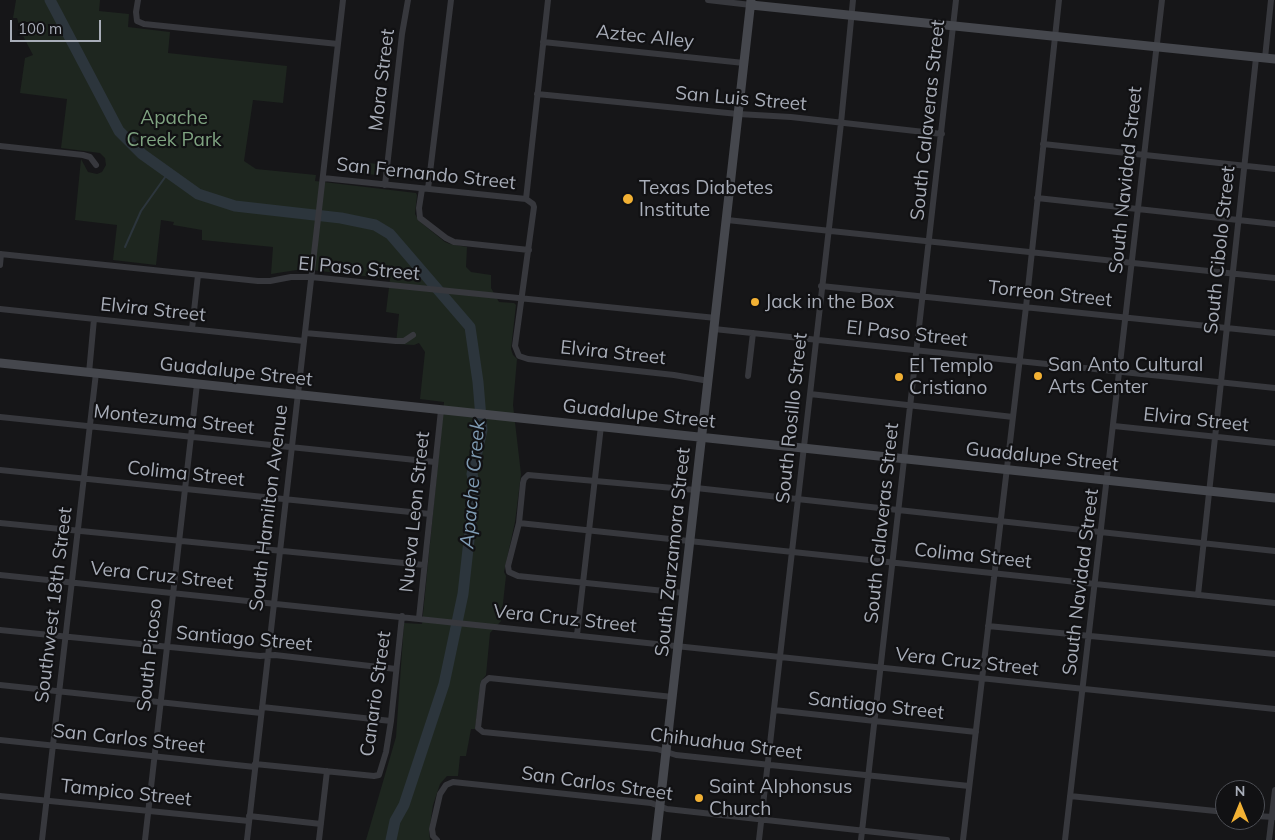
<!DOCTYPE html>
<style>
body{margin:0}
#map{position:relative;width:1275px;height:840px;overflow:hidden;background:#161618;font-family:Mulish,sans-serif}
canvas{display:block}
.north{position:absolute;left:1215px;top:780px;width:50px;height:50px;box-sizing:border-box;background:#111113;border:1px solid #4d4f55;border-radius:50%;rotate:0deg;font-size:14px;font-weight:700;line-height:20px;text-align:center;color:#a8adb8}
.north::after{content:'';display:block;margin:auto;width:18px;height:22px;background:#f2b134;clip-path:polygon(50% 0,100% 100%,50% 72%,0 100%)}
.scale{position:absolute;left:10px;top:20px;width:91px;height:22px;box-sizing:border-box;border:2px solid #a8adb8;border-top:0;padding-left:6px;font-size:15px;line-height:18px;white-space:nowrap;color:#a8adb8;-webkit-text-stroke:4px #111113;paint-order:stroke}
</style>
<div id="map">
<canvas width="1275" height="840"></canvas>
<div class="north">N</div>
<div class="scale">100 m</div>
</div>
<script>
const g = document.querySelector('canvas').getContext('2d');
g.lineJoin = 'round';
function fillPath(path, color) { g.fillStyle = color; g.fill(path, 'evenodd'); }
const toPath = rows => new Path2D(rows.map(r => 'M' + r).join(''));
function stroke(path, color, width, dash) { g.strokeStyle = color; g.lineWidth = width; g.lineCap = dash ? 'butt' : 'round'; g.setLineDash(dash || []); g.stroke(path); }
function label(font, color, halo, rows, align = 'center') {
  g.font = font + ' Mulish,sans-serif'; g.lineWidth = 4.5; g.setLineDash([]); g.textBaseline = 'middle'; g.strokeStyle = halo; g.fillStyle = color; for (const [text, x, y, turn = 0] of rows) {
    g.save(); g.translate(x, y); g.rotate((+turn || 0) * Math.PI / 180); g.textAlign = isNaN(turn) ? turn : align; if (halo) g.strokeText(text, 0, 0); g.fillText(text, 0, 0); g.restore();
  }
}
const green = toPath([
 [16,0,100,0,99,11,129,14,128,27,170,32,168,53,287,66,283,103,253,100,244,161,256,169,316,175,315,181,416,193,417,195,415,214,419,221,445,242,450,244,467,247,466,267,471,272,491,275,491,288,499,302,514,303,516,305,511,349,513,355,517,359,513,405,521,474,515,522,504,572,506,576,501,621,490,633,486,675,481,681,475,729,471,729,466,756,460,756,458,776,447,776,440,784,433,805,429,832,430,840,366,840,396,737,404,623,422,624,444,402,420,399,425,352,419,343,414,345,396,344,399,314,386,312,390,279,303,269,271,274,273,247,202,240,202,230,173,225,174,222,161,220,156,265,113,260,117,225,75,220,81,159,88,172,97,174,102,172,106,165,105,158,100,153,61,148,67,99,20,93,25,58,33,55,21,32,17,18,13,18],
 [359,162,378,164,377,175,358,173]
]);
const stream = toPath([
 [125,247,141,211,168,173]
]);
const river = toPath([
 [50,0,119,131,142,154,198,194,235,206,341,218,375,225,390,234,470,327,478,382,482,430,472,474,475,486,463,594,444,684,404,805,395,821,391,840]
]);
const street = toPath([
 [138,0,136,12,137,21,144,24,338,44],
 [708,0,751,5],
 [543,42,744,63],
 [1265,58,1271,0],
 [537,94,738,114,791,117,942,134],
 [1043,144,1275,169],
 [0,146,83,155,90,157,96,165],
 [323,178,526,199,533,204,534,207,515,346,519,356,528,359,674,375,709,381],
 [385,185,402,34,408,0],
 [422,189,419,208,420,218,446,238,454,242,529,250],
 [428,189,451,0],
 [1037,198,1275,224],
 [526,199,548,0],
 [727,220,1275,278],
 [0,254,258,281,270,281,291,277,311,277,716,318],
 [0,265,1,254],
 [821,286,1275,333],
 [0,309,304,341],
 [192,329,198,275],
 [714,329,1275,388],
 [305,333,396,341,404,341,413,335],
 [89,373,94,319],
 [748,376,753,333],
 [810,394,1013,417],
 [0,417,435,462],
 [1114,426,1275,443],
 [0,470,430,514],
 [696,488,1275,551],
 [0,523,424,565],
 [519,523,1275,603],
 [0,575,1275,709],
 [684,593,518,576,509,572,508,566,519,523,523,483,524,479,528,475,696,490],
 [1198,595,1256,58],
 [419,618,441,410],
 [988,626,1275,654],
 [0,630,260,656,275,655,396,669],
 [577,635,601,426],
 [0,685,261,713],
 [673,697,489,678,484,682,483,685,478,728,483,732,657,749,676,755,969,786],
 [262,707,391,721],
 [774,710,976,732],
 [0,740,255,767],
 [255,764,374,776,379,775,386,752,391,721,402,616],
 [0,796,249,821],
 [1070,796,1225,812],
 [249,816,321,824],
 [1255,816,1274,817],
 [42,840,96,373],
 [145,840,197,384],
 [247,840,343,0],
 [319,840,327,771],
 [437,840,433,836,432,829,440,794,446,785,453,782,651,803,667,809,947,840],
 [759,840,841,123,853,0],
 [861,840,956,0],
 [963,840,1026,307,1059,0],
 [1065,840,1162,0],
 [1269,840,1275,790]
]);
const secondary = toPath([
 [751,5,1275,59],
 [0,363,1275,498],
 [656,840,751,0]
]);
const markers = [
 [628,199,6,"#f2b134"],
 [755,302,5,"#f2b134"],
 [1038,376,5,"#f2b134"],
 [899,377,5,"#f2b134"],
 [699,798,5,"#f2b134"]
];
const streetNames = [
 ["Aztec Alley",645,37,6],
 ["Mora Street",382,80,-83],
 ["San Luis Street",741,99,5],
 ["South Calaveras Street",928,120,-84],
 ["San Fernando Street",426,174,6],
 ["South Navidad Street",1126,180,-84],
 ["South Cibolo Street",1220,250,-84],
 ["El Paso Street",359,269,5],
 ["Torreon Street",1050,294,6],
 ["Elvira Street",153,310,6],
 ["El Paso Street",907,334,6],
 ["Elvira Street",613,353,6],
 ["Guadalupe Street",236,372,6],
 ["Guadalupe Street",639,414,6],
 ["South Rosillo Street",792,418,-84],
 ["Montezuma Street",174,420,6],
 ["Elvira Street",1196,420,6],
 ["Guadalupe Street",1042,457,6],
 ["Colima Street",186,474,6],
 ["South Hamilton Avenue",269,508,-83],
 ["Nueva Leon Street",415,512,-84],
 ["South Calaveras Street",882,523,-84],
 ["South Zarzamora Street",673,552,-84],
 ["Colima Street",973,556,6],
 ["Vera Cruz Street",162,576,6],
 ["South Navidad Street",1081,582,-83],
 ["Southwest 18th Street",54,605,-83],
 ["Vera Cruz Street",565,619,6],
 ["Santiago Street",244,639,5],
 ["South Picoso",150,655,-84],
 ["Vera Cruz Street",967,662,6],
 ["Canario Street",376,694,-82],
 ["Santiago Street",876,706,6],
 ["San Carlos Street",129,739,6],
 ["Chihuahua Street",726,744,7],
 ["San Carlos Street",597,784,8],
 ["Tampico Street",126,793,6]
];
const parkNames = [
 ["Apache",174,118],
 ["Creek Park",174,140]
];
const poiNames = [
 ["Texas Diabetes",639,188],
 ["Institute",639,210],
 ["Jack in the Box",765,302],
 ["San Anto Cultural",1048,365],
 ["Arts Center",1048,387],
 ["El Templo",909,366],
 ["Cristiano",909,388],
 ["Saint Alphonsus",709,787],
 ["Church",709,809]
];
const waterNames = [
 ["Apache Creek",473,484,-85]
];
fillPath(green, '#1e261f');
stroke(stream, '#2c353c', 2);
stroke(river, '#2c353c', 11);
stroke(street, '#37383d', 6);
stroke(secondary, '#45474d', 9);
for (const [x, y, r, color] of markers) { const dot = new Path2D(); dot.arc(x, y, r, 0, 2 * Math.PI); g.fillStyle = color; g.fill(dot); stroke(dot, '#111113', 2); }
label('19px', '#a8adb8', '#111113', streetNames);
label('19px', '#7fa381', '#111113', parkNames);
label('19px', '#a8adb8', '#111113', poiNames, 'left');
label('italic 20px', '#7f9bb3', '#111113', waterNames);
</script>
